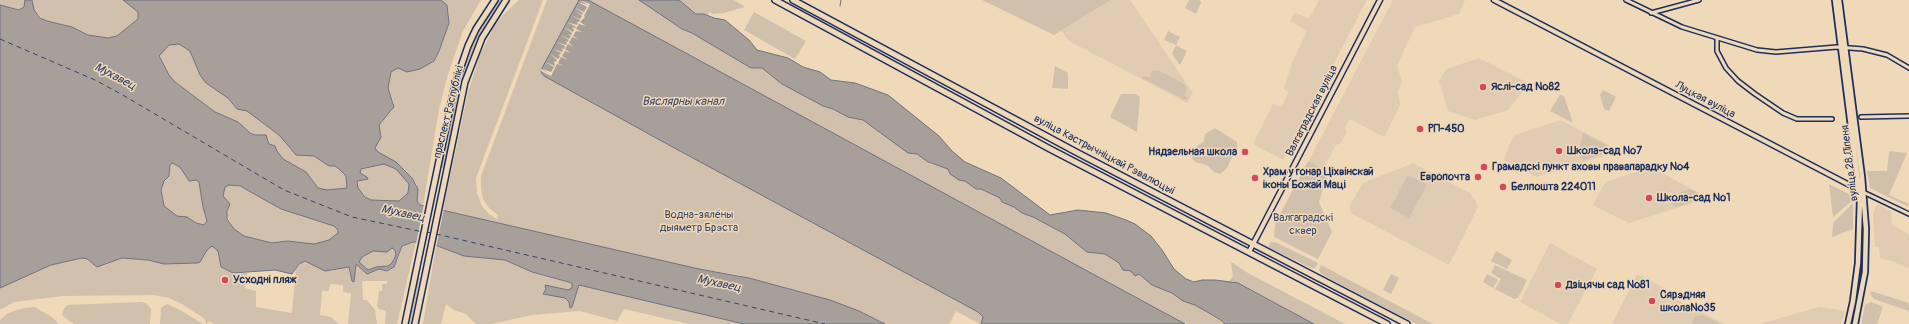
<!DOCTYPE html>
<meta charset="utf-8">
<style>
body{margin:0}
canvas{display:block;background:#f0d9b9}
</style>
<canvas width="1909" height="324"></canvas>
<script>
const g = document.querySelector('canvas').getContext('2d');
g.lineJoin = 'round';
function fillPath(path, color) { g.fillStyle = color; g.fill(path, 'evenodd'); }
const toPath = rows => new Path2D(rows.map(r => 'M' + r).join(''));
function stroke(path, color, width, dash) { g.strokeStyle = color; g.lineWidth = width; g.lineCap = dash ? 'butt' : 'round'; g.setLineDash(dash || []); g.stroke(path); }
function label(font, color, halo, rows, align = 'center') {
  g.font = font + ' Pangolin,sans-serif'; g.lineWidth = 3; g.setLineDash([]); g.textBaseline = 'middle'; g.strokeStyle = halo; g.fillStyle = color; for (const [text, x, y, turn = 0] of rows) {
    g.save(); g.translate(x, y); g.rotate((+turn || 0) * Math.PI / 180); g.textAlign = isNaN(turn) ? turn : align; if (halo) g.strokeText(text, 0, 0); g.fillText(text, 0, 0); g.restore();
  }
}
const built = toPath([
 [1111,0,1130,0,1193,93,1187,103,1069,41,1061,31],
 [1319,0,1367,0,1283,160,1253,144,1273,104,1281,107,1289,92,1284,89,1292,63,1307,31,1290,21,1295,12,1309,19],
 [1393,0,1465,0,1459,14,1415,27,1397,66,1402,81,1398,92,1400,105,1384,137,1350,119,1345,128,1347,132,1341,143,1336,145,1323,169,1308,162],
 [1479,58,1528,83,1523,91,1508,110,1475,120,1448,111,1439,81,1446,69],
 [1561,120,1612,147,1609,154,1537,177,1503,160,1514,135],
 [1413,163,1470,193,1472,197,1475,199,1478,207,1449,265,1351,213,1349,207,1363,183],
 [1652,167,1702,195,1699,201,1629,223,1593,205,1605,182],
 [1877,204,1891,211,1892,225,1909,234,1909,269,1892,261,1885,260,1880,258,1879,247,1875,247,1873,214],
 [1550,243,1597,269,1568,324,1561,324,1520,302],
 [1637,274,1674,293,1672,297,1725,324,1612,324],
 [1819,307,1845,311,1841,324,1759,324]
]);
const green = toPath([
 [0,0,25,0,24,7,19,10,0,5],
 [32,0,123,0,138,12,138,19,117,36,108,38,94,37,72,27,44,20,34,10],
 [441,0,481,0,463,31,448,74,439,109,423,206,417,201,417,185,412,178,405,170,378,152,375,148,379,125,392,111,394,103,388,88,391,72,398,68,407,72,420,69,436,57,439,51,449,23,448,6],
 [499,0,503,0,486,24,470,57,455,111,444,168,441,168,452,110,468,55,483,23],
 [519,0,543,0,476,178,477,193,482,206,489,214,497,219,498,215,489,208,483,199,481,188,481,176,547,0,639,0,682,29,692,33,751,68,762,68,782,84,823,106,833,109,848,117,863,120,910,153,917,154,930,164,948,169,950,174,959,180,965,181,976,189,981,189,1000,198,1002,202,1014,207,1022,213,1033,217,1065,234,1087,252,1105,254,1119,263,1123,270,1131,271,1135,276,1139,274,1152,285,1172,293,1183,301,1195,305,1221,320,1225,324,980,324,956,311,949,324,885,324,859,311,783,287,734,274,699,269,443,210,468,92,480,55,494,27,503,15],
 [679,0,734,0,745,7,724,13,713,14,709,12,708,15,703,14,699,15],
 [982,0,1111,0,1054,35],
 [1189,0,1200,0,1201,3,1196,14,1185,8],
 [754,12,806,41,795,59,744,30],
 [1168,31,1180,37,1176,45,1187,51,1180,65,1172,54,1176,45,1164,40],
 [179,44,190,51,200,75,206,83,228,98,235,107,247,111,279,135,288,147,301,156,314,156,329,166,335,166,339,169,346,176,347,189,327,190,318,188,306,172,283,160,276,148,269,144,269,139,253,134,218,114,175,82,168,73,159,56,169,45],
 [1055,66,1068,73,1068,89,1052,88],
 [1158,70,1184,84,1187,89,1184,96,1188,98,1186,100,1142,78,1144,76,1149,78,1152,71],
 [1603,90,1616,97,1609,111,1604,109,1600,95],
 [1121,94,1136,94,1140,97,1137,132,1110,117],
 [1560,95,1564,96,1573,123,1550,111],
 [1215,128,1237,142,1237,147,1227,168,1220,174,1214,172,1207,165,1195,162,1191,156,1193,149,1204,141,1205,134],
 [1583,133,1607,145,1608,149,1606,153,1585,160,1581,158,1579,154],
 [1889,151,1907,153,1889,195,1909,204,1907,206,1870,188,1867,171,1887,171],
 [1308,161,1328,172,1319,202,1332,232,1318,259,1274,237,1275,224],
 [172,163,180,167,189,181,196,180,199,183,203,207,207,220,204,225,196,223,189,218,178,217,164,206,161,190,163,183,170,175,170,164],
 [384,164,396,169,409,184,408,193,399,201,371,200,367,198,358,188,357,181,367,177,360,173,360,170],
 [1408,175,1427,185,1409,218,1390,208],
 [1829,184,1853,196,1853,200,1833,217],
 [232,185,247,189,281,209,334,226,338,230,338,233,329,240,314,244,287,241,272,243,244,236,234,229,227,216,229,205,228,201,224,199,224,190,226,186],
 [1690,189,1699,193,1698,199,1677,207,1672,204,1671,200,1674,195],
 [1853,203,1853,229,1832,237,1833,223],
 [413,242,416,242,397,324,385,324,386,311,379,309,377,306,379,291,382,291,382,284,387,284,387,281,362,281,363,300,367,300,375,310,377,324,348,324,351,293,343,292,343,285,330,284,329,291,322,291,320,315,331,317,339,324,214,324,209,321,206,324,205,319,182,304,169,298,154,295,63,296,14,302,0,310,0,288,57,263,84,258,92,264,105,265,118,259,125,258,148,260,164,264,197,263,200,262,207,250,212,246,218,251,220,265,223,269,235,274,247,273,245,288,256,291,256,307,292,313,296,269,302,262,308,261,321,269,329,271,349,267,352,281,354,282,356,264,367,274,379,269,385,271,391,270,399,257,402,246],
 [1271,242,1275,242,1318,263,1315,268,1311,268,1268,247],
 [436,246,464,256,505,260,524,269,547,277,744,324,689,324,624,309,617,321,580,311,532,315,491,324,476,324,466,314,454,310,446,304,441,324,423,324],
 [392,248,395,250,396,255,392,263,388,266,376,267,368,270,359,262,362,257,373,251,387,252],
 [1496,251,1512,260,1507,269,1491,261],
 [1231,263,1233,263,1248,273,1345,324,1314,324,1245,286,1228,282,1233,276],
 [1321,265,1393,303,1433,324,1417,324,1389,310,1321,274,1319,270],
 [1495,265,1527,280,1518,298,1514,299,1495,289,1501,279,1491,273],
 [1391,274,1399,278,1391,294,1383,290],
 [1487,274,1498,280,1493,288,1483,282],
 [418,278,420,278,411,324,408,324],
 [1871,291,1909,303,1909,311,1874,299,1870,294],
 [141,302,146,303,151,309,150,324,74,324,64,317,62,314,65,307,67,305],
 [1871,302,1883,307,1877,324,1861,324,1865,305],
 [167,304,182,311,203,324,160,324,161,308],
 [35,307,53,318,59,324,0,324,0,320,8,313,24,308],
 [1703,315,1720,324,1692,324,1695,316]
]);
const water = toPath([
 [25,0,32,0,34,10,40,18,47,21,72,27,88,35,108,38,117,36,138,19,138,12,123,0,441,0,447,5,449,23,439,51,434,61,420,69,407,72,398,68,391,72,388,88,394,107,379,125,381,137,375,148,378,152,396,162,412,178,418,189,417,201,420,205,699,269,749,278,830,300,859,311,885,324,744,324,579,285,572,307,570,308,569,302,565,298,543,294,546,289,545,285,568,290,572,288,572,283,532,272,505,260,464,256,427,242,413,242,402,246,394,267,387,271,379,269,367,274,356,264,354,282,352,281,349,267,325,271,305,261,299,264,292,274,275,270,233,273,221,267,218,251,212,246,207,250,200,262,197,263,164,264,148,260,122,258,97,267,87,259,82,258,51,265,0,288,0,5,19,10,24,7,25,0],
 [179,44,190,51,200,75,206,83,228,98,237,109,247,111,279,135,296,155,314,156,329,166,335,166,339,169,346,176,347,188,327,190,318,188,306,172,283,159,277,151,275,146,269,144,266,135,255,135,250,133,238,122,215,112,175,82,169,75,159,56,169,45,179,44],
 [172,163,180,167,189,181,196,180,199,182,203,207,207,221,204,225,196,223,187,217,177,216,164,206,161,190,164,181,169,176,170,165,172,163],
 [384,164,396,169,409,184,408,193,399,201,371,200,365,197,358,188,357,181,368,179,367,177,360,173,361,169,384,164],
 [229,185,240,186,281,209,334,226,338,230,338,233,329,240,314,244,287,241,272,243,244,236,234,229,227,219,227,211,230,204,223,196,225,187,229,185],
 [392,248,395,250,396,255,392,263,388,266,376,267,368,270,359,262,362,257,373,251,387,252,392,248],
 [579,0,588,0,1185,324,981,324,983,317,978,312,667,144,544,76,541,72,542,68,579,0],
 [639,0,679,0,696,14,704,14,714,18,725,20,749,40,757,50,788,58,803,67,820,72,831,80,855,83,888,95,939,136,952,151,965,162,1001,178,1050,215,1078,210,1106,213,1126,220,1135,224,1151,236,1162,250,1174,269,1186,279,1194,282,1202,280,1215,280,1238,283,1314,324,1225,324,1221,320,1195,305,1183,301,1172,293,1152,285,1139,274,1135,276,1131,271,1123,270,1119,263,1105,254,1087,252,1065,234,1033,217,1022,213,1014,207,1002,202,1000,198,981,189,976,189,965,181,959,180,950,174,948,169,928,162,917,154,908,153,863,120,848,117,833,109,823,106,782,84,762,68,751,68,692,33,682,29,639,0]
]);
const pier = toPath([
 [579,0,590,4,584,16,585,17,580,22,586,26,579,24,576,29,582,32,576,31,573,36,578,39,572,37,569,43,574,47,568,44,565,49,571,53,565,51,562,56,568,60,561,57,558,63,564,66,557,64,551,76,541,71,541,69,550,74,542,69,551,72,554,67,545,62,555,66,554,61,556,62,557,60,550,54,558,59,560,57,558,54,560,55,561,53,553,49,562,52,563,50,561,48,564,49,565,46,556,42,566,45,567,43,565,41,567,42,569,40,560,35,569,39,571,36,568,34,571,35,572,33,564,27,573,32,574,30,572,27,575,28,576,27,567,22,577,25,578,23,576,22,579,22,580,20,571,15,580,19,582,16,575,11,582,15,583,13,575,8,584,12,587,7,578,2,588,5],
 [424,204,444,208,436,248,427,244,416,244]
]);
const stream = toPath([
 [840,6,841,0]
]);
const ferry = toPath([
 [0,39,95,80,121,94,284,190,352,217,423,232],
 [426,232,432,233],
 [436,234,825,324]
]);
const minor = toPath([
 [1626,0,1682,27,1757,50,1776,52,1837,47,1863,49,1887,55,1909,68],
 [1651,13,1699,0],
 [1717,39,1717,51,1726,68,1738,81,1755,94,1783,113,1797,119,1832,119],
 [1861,117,1909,116],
 [1863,192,1909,214]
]);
const secondary = toPath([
 [1494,0,1861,191],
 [1249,252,1380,0]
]);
const primary = toPath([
 [1835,0,1860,198,1858,263,1853,301,1848,324],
 [1839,0,1862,177,1866,229,1865,272,1855,324]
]);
const trunk = toPath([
 [775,0,1050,149,1387,324],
 [793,0,1076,152,1407,324],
 [405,324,455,84,468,46,476,29,495,0],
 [415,324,465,82,482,38,506,0]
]);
const markers = [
 [1483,87,4,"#d1495b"],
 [1420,129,4,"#d1495b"],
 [1559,151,4,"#d1495b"],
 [1245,152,4,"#d1495b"],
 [1484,167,4,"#d1495b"],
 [1478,177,4,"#d1495b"],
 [1255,178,4,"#d1495b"],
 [1503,187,4,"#d1495b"],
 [1649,198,4,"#d1495b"],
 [225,280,4,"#d1495b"],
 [1558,285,4,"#d1495b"],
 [1652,301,4,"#d1495b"]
];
const poiNames = [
 ["Яслі-сад №82",1491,87],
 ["РП-450",1428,129],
 ["Школа-сад №7",1567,151],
 ["Нядзельная школа",1237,152,"right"],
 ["Грамадскі пункт аховы правапарадку №4",1492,167],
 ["Храм у гонар Ціхвінскай",1263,172],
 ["іконы Божай Маці",1263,185],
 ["Европочта",1470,177,"right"],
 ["Белпошта 224011",1511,187],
 ["Школа-сад №1",1657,198],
 ["Усходні пляж",233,280],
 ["Дзіцячы сад №81",1566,285],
 ["Сярэдняя",1660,295],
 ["школа№35",1660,308]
];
const streetNames = [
 ["Луцкая вуліца",1705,100,28],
 ["Валгаградская вуліца",1312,111,-63],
 ["праспект Рэспублікі",449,112,-76],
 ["вуліца Кастрычніцкай Рэвалюцыі",1104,155,28],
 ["вуліца 28 Ліпеня",1850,163,-97]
];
const parkNames = [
 ["Водна-зялёны",699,215],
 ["дыяметр Брэста",699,228],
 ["Валгаградскі",1303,218],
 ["сквер",1303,231]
];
const waterNames = [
 ["Мухавец",115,77,28],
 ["Вяслярны канал",683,102],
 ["Мухавец",403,214,12],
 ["Мухавец",719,284,12]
];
fillPath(built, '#e0ccb2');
fillPath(green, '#d1c0ac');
fillPath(water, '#a79f9a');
stroke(water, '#6f7282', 1);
fillPath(pier, '#f0d9b9');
stroke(stream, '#6f7282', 1);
stroke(ferry, '#37456a', 1, [5, 4]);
stroke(minor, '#1b2f5e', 6);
stroke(secondary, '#1b2f5e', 7);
stroke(primary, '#1b2f5e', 8);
stroke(trunk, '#1b2f5e', 8);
stroke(minor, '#f0d9b9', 3);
stroke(secondary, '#f0d9b9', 4);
stroke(primary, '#f0d9b9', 4.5);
stroke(trunk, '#f0d9b9', 5);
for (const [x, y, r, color] of markers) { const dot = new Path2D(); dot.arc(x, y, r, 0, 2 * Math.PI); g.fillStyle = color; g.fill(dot); stroke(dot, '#f0d9b9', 1.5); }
label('bold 11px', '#1b2f5e', '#f0d9b9', poiNames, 'left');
label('11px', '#1b2f5e', '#f0d9b9', streetNames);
label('11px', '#36456a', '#f0d9b9', parkNames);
label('italic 12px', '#37456a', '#f0d9b9', waterNames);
</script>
